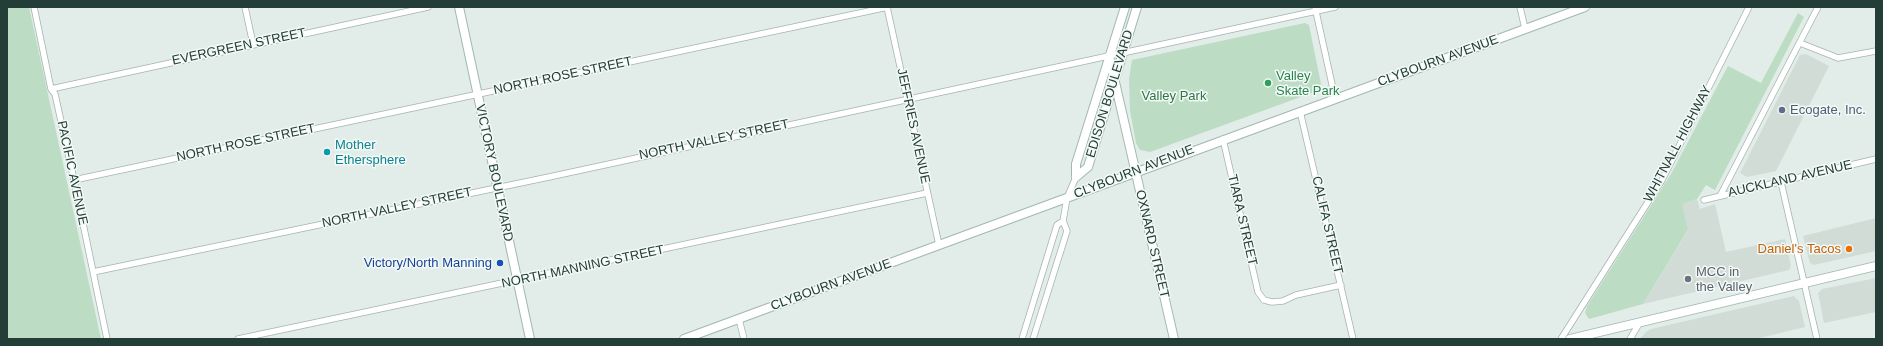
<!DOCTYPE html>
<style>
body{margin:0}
#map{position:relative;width:1883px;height:346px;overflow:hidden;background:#e2ece8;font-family:Arial,sans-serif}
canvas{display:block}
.frame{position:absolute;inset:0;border:8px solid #223e36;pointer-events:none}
</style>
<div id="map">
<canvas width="1883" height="346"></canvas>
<div class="frame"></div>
</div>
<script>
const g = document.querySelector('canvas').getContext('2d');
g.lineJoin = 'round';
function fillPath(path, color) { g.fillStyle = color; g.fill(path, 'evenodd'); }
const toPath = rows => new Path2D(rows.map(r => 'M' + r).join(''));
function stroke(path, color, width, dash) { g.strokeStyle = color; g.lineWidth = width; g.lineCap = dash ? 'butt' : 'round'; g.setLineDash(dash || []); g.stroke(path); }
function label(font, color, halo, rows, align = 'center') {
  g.font = font + ' Arial,sans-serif'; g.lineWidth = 3; g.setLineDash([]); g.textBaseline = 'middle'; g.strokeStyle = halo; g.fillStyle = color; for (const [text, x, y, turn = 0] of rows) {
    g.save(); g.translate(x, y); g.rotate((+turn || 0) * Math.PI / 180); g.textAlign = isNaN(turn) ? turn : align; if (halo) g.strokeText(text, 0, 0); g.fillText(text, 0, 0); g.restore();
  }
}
const built = toPath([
 [1806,54,1829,66,1776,171,1747,177,1740,173,1800,55],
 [1697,199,1700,209,1715,204,1726,252,1785,239,1791,266,1789,270,1643,304,1688,231,1681,204],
 [1876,218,1876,251,1814,265,1810,263,1803,236],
 [1876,278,1876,312,1824,323,1818,293,1822,289],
 [1794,296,1799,301,1805,327,1756,339,1640,339,1646,332,1651,329]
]);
const green = toPath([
 [7,7,29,7,101,339,7,339],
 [1798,13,1804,17,1715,190,1706,185,1697,199,1682,204,1688,230,1643,304,1589,319,1585,313,1587,306,1671,174,1728,66,1761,83],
 [1305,23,1309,25,1321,84,1317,91,1150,152,1140,150,1136,143,1130,111,1129,79,1132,60]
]);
const minor = toPath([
 [34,7,51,89,55,94,74,180,107,339],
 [245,7,253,44],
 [887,7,939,245],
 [1315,7,1335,98],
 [1520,7,1525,29],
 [1800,43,1838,58,1876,51],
 [51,89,428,7],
 [1300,111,1353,339],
 [1223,139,1258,292,1264,300,1272,302,1283,301,1296,295,1341,285],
 [74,180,888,7],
 [1781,182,1817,339],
 [1720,196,1818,7],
 [1704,200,1876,159],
 [93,272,549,177,1335,7],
 [739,319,744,339],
 [238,339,927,193],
 [1022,339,1057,225,1063,221,1067,198,1076,177],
 [1033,339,1067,231,1063,221],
 [1561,339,1662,180,1749,7],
 [1630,339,1640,322]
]);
const secondary = toPath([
 [459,7,530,339],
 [1109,56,1174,339],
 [1076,177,1088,167,1137,7],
 [1076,177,1076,164,1125,7],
 [684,339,1585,7],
 [1570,339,1876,266]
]);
const markers = [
 [1268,83,4,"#2e9e5b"],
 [1782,110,4,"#5c6f8a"],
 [327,152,4,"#0f9aa8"],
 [1849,249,4,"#e8710a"],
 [500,263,4,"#1a4fb4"],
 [1688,279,4,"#6b7280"]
];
const streetNames = [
 ["EVERGREEN STREET",239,47,-12],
 ["CLYBOURN AVENUE",1438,61,-20],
 ["NORTH ROSE STREET",563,76,-12],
 ["EDISON BOULEVARD",1110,94,-73],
 ["JEFFRIES AVENUE",913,126,78],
 ["NORTH VALLEY STREET",714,140,-12],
 ["NORTH ROSE STREET",246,143,-12],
 ["WHITNALL HIGHWAY",1678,144,-62],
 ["CLYBOURN AVENUE",1134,172,-21],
 ["PACIFIC AVENUE",72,173,78],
 ["VICTORY BOULEVARD",494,173,78],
 ["AUCKLAND AVENUE",1790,179,-13],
 ["NORTH VALLEY STREET",397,208,-12],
 ["TIARA STREET",1242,220,77],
 ["CALIFA STREET",1327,225,77],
 ["OXNARD STREET",1152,244,77],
 ["NORTH MANNING STREET",583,267,-12],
 ["CLYBOURN AVENUE",831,285,-20]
];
const leisureNames = [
 ["Valley",1276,76],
 ["Skate Park",1276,91]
];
const parkNames = [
 ["Valley Park",1174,96]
];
const serviceNames = [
 ["Ecogate, Inc.",1790,110]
];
const cultureNames = [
 ["Mother",335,145],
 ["Ethersphere",335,160]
];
const foodNames = [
 ["Daniel's Tacos",1841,249]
];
const transitNames = [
 ["Victory/North Manning",492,263]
];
const worshipNames = [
 ["MCC in",1696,272],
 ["the Valley",1696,287]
];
fillPath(built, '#d1dcd7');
fillPath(green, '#bcddc4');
stroke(minor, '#a5b4af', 7);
stroke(secondary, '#a1b8af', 10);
stroke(minor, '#fff', 5.5);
stroke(secondary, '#fff', 8);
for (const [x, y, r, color] of markers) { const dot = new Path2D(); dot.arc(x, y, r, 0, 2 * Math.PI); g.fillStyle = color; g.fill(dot); stroke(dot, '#f3f9f6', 1.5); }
label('13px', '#223e36', '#f3f9f6', streetNames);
label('13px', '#27864d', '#f3f9f6', leisureNames, 'left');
label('13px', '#2d7447', '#f3f9f6', parkNames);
label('13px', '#4e5e75', '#f3f9f6', serviceNames, 'left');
label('13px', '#0d838f', '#f3f9f6', cultureNames, 'left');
label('13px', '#c56008', '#f3f9f6', foodNames, 'right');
label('13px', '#164399', '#f3f9f6', transitNames, 'right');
label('13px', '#5b616d', '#f3f9f6', worshipNames, 'left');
</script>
